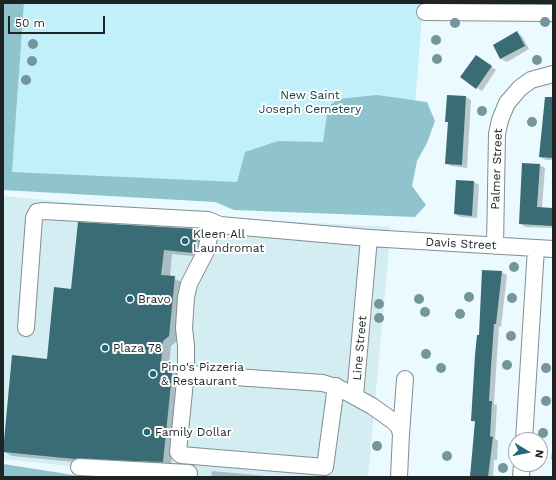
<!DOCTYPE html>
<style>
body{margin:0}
#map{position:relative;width:556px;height:480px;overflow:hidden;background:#eafafe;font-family:"Work Sans",sans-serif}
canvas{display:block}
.frame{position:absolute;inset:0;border:4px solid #1e2426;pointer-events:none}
.north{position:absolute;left:508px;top:432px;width:40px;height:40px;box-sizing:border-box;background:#fff;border:1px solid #a5a7a8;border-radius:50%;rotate:100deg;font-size:11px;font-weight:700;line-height:16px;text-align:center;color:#1e2426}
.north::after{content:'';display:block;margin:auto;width:14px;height:18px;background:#216976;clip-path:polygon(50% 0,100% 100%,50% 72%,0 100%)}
.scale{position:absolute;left:8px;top:16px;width:97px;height:18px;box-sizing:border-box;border:2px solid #1e2426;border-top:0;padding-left:5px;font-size:12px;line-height:14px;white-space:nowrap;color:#1e2426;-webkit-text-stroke:3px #fff;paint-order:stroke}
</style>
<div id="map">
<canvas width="556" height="480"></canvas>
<div class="frame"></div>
<div class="north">N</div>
<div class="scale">50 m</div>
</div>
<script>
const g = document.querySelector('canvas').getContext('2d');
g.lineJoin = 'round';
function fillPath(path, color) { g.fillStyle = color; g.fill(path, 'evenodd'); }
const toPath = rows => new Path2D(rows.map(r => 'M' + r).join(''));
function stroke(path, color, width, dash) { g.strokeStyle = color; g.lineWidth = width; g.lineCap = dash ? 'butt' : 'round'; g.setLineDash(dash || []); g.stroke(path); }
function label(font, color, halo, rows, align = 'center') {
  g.font = font + ' "Work Sans",sans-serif'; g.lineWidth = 4; g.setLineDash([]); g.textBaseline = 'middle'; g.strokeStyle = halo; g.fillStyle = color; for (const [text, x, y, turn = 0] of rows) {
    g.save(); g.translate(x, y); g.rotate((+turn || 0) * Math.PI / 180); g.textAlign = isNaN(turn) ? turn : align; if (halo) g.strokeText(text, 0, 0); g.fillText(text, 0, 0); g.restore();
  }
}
const built = toPath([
 [3,196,241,219,391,227,368,477,85,477,69,466,3,459]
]);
const green = toPath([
 [24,3,423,3,407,208,11,182],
 [553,3,553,6,430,4,430,3]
]);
const forest = toPath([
 [3,3,24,3,12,172,237,182,245,152,278,141,323,142,328,107,338,99,377,95,427,102,435,121,427,143,417,161,412,186,426,205,415,217,234,210,215,202,3,190],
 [3,464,61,473,85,477,3,477]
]);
const shadow = toPath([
 [517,33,522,36,529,49,507,62,501,59,494,45],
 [481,59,496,70,482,91,477,88],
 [466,97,471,100,467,168,451,166,446,163,448,123,446,121],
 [553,97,553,160,546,160,540,157],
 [540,165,545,168,542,208,553,209,553,228,525,227,520,223],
 [474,182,479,185,477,218,460,217,455,214],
 [79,223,198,230,206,235,202,257,172,254,170,277,182,282,177,341,171,346,169,365,181,370,171,466,84,463,12,456,3,451,48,360,72,290],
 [501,272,507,275,501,327,499,326,496,371,494,404,497,405,495,439,498,441,497,460,494,460,493,477,470,477,470,472,472,472,475,422,472,420,480,336],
 [553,444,553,460,551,459],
 [212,471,266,476,267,477,211,477]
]);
const building = toPath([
 [517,31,525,46,500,59,493,45],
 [476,55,492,66,476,89,460,77],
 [447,95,466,96,462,165,445,164,448,122,445,122],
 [545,97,553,97,553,158,539,157],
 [522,163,540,164,537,207,553,208,553,226,519,224],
 [456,180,474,181,472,216,454,214],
 [78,222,198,229,194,253,164,250,161,275,175,276,169,336,163,341,161,363,173,364,163,462,75,459,3,452,12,355,47,359,54,287,71,289],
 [482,270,502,271,496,324,494,324,491,367,489,401,492,401,490,436,493,437,488,477,470,477,475,421,471,421,475,355,477,335,479,335]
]);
const minor = toPath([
 [425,12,553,13],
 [495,246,497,134,500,120,507,103,520,88,531,80,553,74],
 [26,328,34,218,37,212,43,211,208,220,220,225],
 [186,371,178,452,181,455,325,467,336,386],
 [355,396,369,238],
 [401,434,405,379],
 [524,440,536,248],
 [79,467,189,473],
 [399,477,401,434,399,427,393,421,372,406,341,389,323,383,190,374,186,371,186,346,184,328,186,297,189,284,206,251,211,228,220,225,369,238,553,249],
 [521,477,522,464]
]);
const trees = [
 [545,22],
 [455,23],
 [436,40],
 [33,44],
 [437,59],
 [537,60],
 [32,61],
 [26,80],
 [482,111],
 [532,122],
 [514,267],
 [469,297],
 [512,298],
 [419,299],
 [379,304],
 [425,312],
 [460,314],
 [379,318],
 [511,336],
 [426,354],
 [507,365],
 [441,368],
 [546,368],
 [546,401],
 [543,433],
 [377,446],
 [447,456],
 [503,468]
];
const markers = [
 [185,241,4,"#216976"],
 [130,299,4,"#216976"],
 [105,348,4,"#216976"],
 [153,374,4,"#216976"],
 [147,432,4,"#216976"]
];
const parkNames = [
 ["New Saint",310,95],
 ["Joseph Cemetery",310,109]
];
const streetNames = [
 ["Palmer Street",497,169,-88],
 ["Davis Street",461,244,3],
 ["Line Street",360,348,-85]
];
const poiNames = [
 ["Kleen All",193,234],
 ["Laundromat",193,248],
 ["Bravo",138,299],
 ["Plaza 78",113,348],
 ["Pino's Pizzeria",161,367],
 ["& Restaurant",161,381],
 ["Family Dollar",155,432]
];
fillPath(built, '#d4edf3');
fillPath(green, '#c2f0fa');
fillPath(forest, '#8fc4cf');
fillPath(shadow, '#0003');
fillPath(building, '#3a6c76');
stroke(minor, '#808f92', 18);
stroke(minor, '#fff', 16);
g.fillStyle = '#73959b';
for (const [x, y] of trees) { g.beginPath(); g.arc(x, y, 5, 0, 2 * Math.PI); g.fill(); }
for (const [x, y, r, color] of markers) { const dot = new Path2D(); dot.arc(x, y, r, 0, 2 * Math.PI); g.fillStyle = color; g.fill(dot); stroke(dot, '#fff', 1.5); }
label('12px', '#12424a', '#fff', parkNames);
label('12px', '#1e2426', '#fff', streetNames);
label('12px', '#1e2426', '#fff', poiNames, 'left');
</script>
